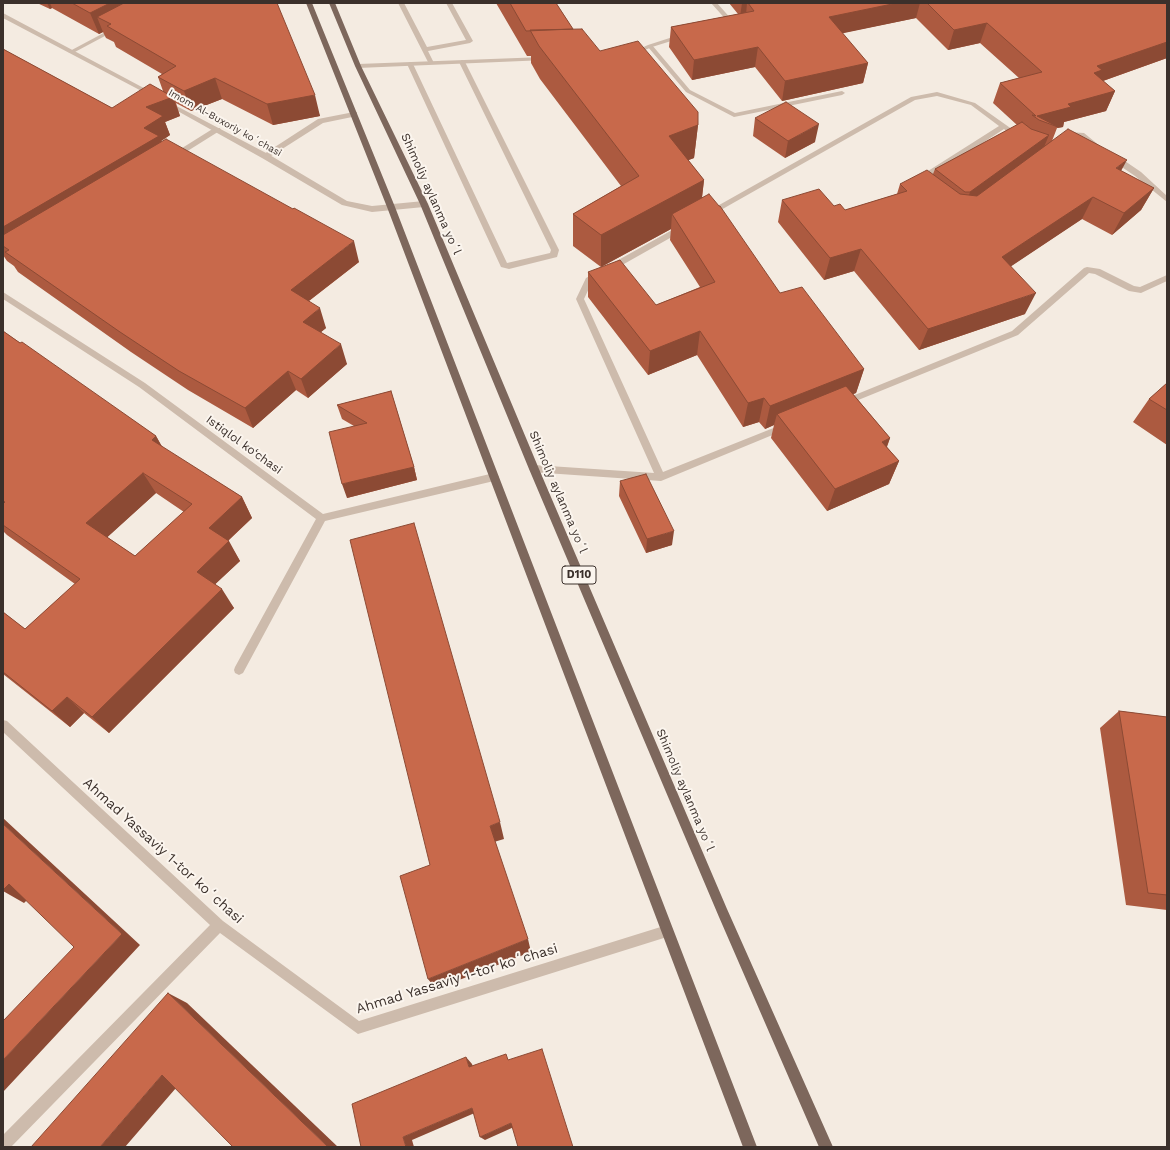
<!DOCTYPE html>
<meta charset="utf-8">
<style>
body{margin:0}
#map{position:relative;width:1170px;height:1150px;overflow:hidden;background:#f4ebe1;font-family:"Work Sans",sans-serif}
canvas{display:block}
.frame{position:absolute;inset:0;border:4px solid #3b302b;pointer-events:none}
</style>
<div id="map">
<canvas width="1170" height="1150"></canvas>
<div class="frame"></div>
</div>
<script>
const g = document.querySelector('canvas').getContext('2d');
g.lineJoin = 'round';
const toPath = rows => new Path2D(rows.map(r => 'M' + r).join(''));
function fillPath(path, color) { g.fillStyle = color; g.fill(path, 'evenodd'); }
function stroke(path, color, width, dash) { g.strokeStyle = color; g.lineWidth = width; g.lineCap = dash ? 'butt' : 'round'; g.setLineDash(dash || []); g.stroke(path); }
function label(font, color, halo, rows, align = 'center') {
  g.font = font + ' "Work Sans",sans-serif'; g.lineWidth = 4; g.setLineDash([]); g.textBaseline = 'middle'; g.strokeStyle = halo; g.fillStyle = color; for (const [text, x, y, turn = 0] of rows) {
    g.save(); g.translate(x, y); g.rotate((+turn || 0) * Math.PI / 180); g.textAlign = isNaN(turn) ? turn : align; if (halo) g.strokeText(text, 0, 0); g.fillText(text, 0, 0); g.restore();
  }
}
const service = toPath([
 [398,3,404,3,427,47,466,40,446,3,452,3,473,41,470,43,428,51,434,63,429,64,398,3],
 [113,28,118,29,73,53,68,52,113,28],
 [648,45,652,45,690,90,735,113,842,91,845,93,842,95,734,117,686,92,648,47,648,45],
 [462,60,465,62,559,250,557,257,509,269,501,267,407,64,410,62,413,64,507,263,550,253,551,250,459,62,462,60],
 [937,92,975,103,1023,137,1022,139,1016,139,1004,129,923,182,917,182,917,178,999,126,971,105,937,96,915,100,712,215,706,215,705,213,911,97,937,92],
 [354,112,357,112,357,116,323,123,268,158,265,158,261,156,318,119,354,112],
 [1068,132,1084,133,1100,146,1096,148,1093,148,1079,137,1072,136,1070,139,1064,139,1063,137,1068,132],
 [1110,155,1116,155,1141,172,1167,196,1167,202,1135,176,1110,159,1110,155],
 [683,224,687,227,686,229,592,282,584,299,663,472,781,425,787,425,789,427,787,429,661,481,531,472,529,469,531,466,534,465,654,473,576,299,586,278,683,224],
 [1087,267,1100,269,1134,286,1140,287,1167,275,1167,281,1141,293,1129,291,1095,274,1089,273,1018,335,846,405,840,405,839,403,840,401,1012,331,1084,268,1087,267]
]);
const minor = toPath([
 [711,3,717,3,733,21,733,23,729,23,711,3],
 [682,34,684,35,684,37,652,47,633,55,628,54,648,45,682,34],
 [544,57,546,58,546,60,358,68,355,66,358,64,544,57],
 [214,128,220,128,221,130,178,157,175,157,171,155,214,128],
 [3,292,145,383,323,514,494,473,497,474,499,477,497,480,494,481,325,521,243,673,239,675,235,673,234,670,235,667,316,519,139,387,3,299,3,292],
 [3,720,7,721,223,921,359,1021,667,925,671,927,673,931,671,935,667,937,358,1034,220,933,11,1147,3,1147,3,1135,210,925,3,732,3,720]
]);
const tertiary = toPath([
 [3,13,155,94,156,95,151,96,3,18,3,13],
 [167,101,268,154,347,201,372,206,424,201,428,204,424,207,372,212,342,205,262,158,165,104,163,103,167,101]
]);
const primary = toPath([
 [306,3,312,3,395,207,757,1147,743,1147,387,207,306,3],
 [329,3,335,3,361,66,428,204,539,469,727,909,833,1147,819,1147,719,917,529,469,420,204,355,66,329,3]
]);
const wall = toPath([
 [37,3,277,3,320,116,273,125,222,99,191,111,176,103,180,116,165,122,170,135,161,141,359,262,309,301,326,328,321,332,347,364,308,398,296,390,253,428,188,390,131,352,18,272,14,266,7,261,3,255,3,49,112,108,163,91,158,77,162,74,116,47,114,42,106,38,103,32,99,34,52,8,50,9],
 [496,3,556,3,573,29,600,51,698,125,694,158,688,160,704,180,702,198,780,293,864,369,856,393,853,394,890,438,887,447,899,461,889,484,827,511,771,438,774,425,765,429,759,422,743,427,697,355,648,375,588,297,588,272,656,305,700,287,670,240,671,229,601,267,573,246,573,214,621,186,540,79,531,63,531,56,527,56],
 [729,3,1167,3,1167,58,1103,81,1115,91,1106,111,1064,122,1063,127,1057,128,1052,141,1121,171,1154,188,1141,210,1112,235,1082,219,1011,266,1025,314,919,350,854,271,824,280,778,222,782,200,834,206,845,210,897,194,900,184,933,174,935,169,1017,125,993,103,1000,83,1019,78,980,43,948,50,916,18,842,33,868,63,863,83,782,101,755,67,692,80,669,47,671,27,738,14],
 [755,118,815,142,785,158,753,136],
 [3,331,156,436,162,447,242,497,252,518,228,541,240,561,215,584,234,608,109,733,84,713,70,727,3,674,3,612,25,629,75,584,7,535,3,531],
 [156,493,184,512,135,556,107,537],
 [1167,383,1167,445,1133,422,1149,399],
 [391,391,414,467,417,480,347,498,354,426,342,419,337,405],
 [620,481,672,545,646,553,619,496],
 [1119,711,1167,717,1167,910,1126,905,1100,728]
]);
const shadedWall = toPath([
 [47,3,50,3,52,8,50,9],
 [110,3,157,3,97,17,103,32,99,34,90,13],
 [742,3,747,3,746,15,740,17],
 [897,3,920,3,916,18,825,37,829,17],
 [987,23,980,43,948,50,954,30],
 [1167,42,1167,58,1097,83,1094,73,1097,66],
 [758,47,755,67,692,80,694,60],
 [868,63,863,83,782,101,785,81],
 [215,78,222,99,191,111,184,91],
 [1115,91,1106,111,1064,122,1063,127,1057,128,1058,127,1037,116,1068,104],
 [315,95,320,116,273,125,267,104],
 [173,97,180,116,165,122,170,135,161,141,166,155,3,246,3,227,144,128,146,107],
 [819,124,815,142,785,158,788,141],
 [698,125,694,158,666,169,669,136],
 [1049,135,1042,152,964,210,970,192],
 [1127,160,1115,182,1116,168],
 [704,180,700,213,672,214,671,229,601,267,601,235],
 [1154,188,1141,210,1112,235,1124,213],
 [1093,197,1082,219,992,279,1002,257],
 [354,241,359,262,297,310,291,290],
 [861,249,854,271,824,280,830,258],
 [1036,293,1025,314,919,350,928,329],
 [320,308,326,328,309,342,303,322],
 [700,331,697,355,648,375,650,351],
 [341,344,347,364,308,398,301,379],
 [864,369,856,393,783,422,777,414,774,425,765,429,770,406],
 [288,371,296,390,253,428,245,408],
 [764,398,759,422,743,427,748,403],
 [156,436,168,457,152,440],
 [890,438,881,461,882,442],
 [899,461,889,484,827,511,835,489],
 [414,467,417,480,347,498,342,484],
 [143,473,156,493,101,543,86,523],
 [242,497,252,518,220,548,209,528],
 [674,531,672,545,646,553,647,539],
 [229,541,240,561,208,591,197,572],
 [222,589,234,608,109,733,92,717],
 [67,697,84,713,70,727,52,711],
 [3,818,140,945,3,1092,3,1060,122,934,3,824],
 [500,822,504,839,494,842,490,826],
 [9,884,31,896,24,903,3,891,3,890],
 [528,939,531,952,436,989,428,979],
 [168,993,187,1003,338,1147,328,1147],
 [466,1057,472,1064,475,1073,469,1067],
 [162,1075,182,1081,125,1147,100,1147],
 [472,1108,477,1112,412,1140,414,1147,406,1147,403,1137],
 [511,1123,514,1127,485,1140,480,1137]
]);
const building = toPath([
 [72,3,110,3,90,13,72,3],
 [124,3,277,3,315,95,267,104,215,78,184,91,158,77,176,66,107,26,111,24,97,17,124,3],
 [510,3,556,3,573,29,526,31,510,3],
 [748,3,897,3,829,17,868,63,785,81,758,47,694,60,671,27,754,11,748,3],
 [927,3,1167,3,1167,42,1097,66,1102,70,1094,73,1115,91,1068,104,1071,107,1037,116,1058,127,1039,120,1032,115,1036,116,1000,83,1042,72,987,23,954,30,927,3],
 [582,29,600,51,638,41,698,112,698,125,669,136,704,180,601,235,573,214,639,176,539,46,530,30,582,29],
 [3,49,112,108,150,84,173,97,146,107,163,116,144,128,159,136,3,227,3,49],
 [786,102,819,124,788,141,755,118,786,102],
 [1022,122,1031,129,1049,135,970,192,965,192,935,169,1022,122],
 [1068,129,1127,160,1116,168,1154,188,1124,213,1093,197,1002,257,1036,293,928,329,861,249,830,258,782,200,819,189,834,206,840,204,845,210,907,191,900,184,927,170,960,194,977,196,1068,129],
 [166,139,293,209,294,208,354,241,291,290,320,308,303,322,341,344,301,379,288,371,245,408,179,371,120,332,5,252,9,250,3,246,3,235,166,139],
 [709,194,719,206,720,206,780,293,802,287,864,369,770,406,764,398,748,403,700,331,650,351,588,272,620,260,656,305,715,282,672,214,709,194],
 [3,331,20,343,22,342,156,436,152,440,242,497,209,528,229,541,197,572,222,589,92,717,67,697,52,711,3,672,3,612,25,629,80,579,3,525,3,504,5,502,3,501,3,331],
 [143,473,192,504,135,556,86,523,143,473],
 [1167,383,1167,410,1149,399,1167,383],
 [846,386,890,438,882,442,899,461,835,489,777,414,846,386],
 [391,391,414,467,342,484,329,432,367,423,337,405,391,391],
 [646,474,674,531,647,539,620,481,646,474],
 [414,523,500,822,490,826,528,939,428,979,400,876,430,865,350,540,414,523],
 [1119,711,1167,717,1167,895,1148,893,1119,711],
 [3,824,122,934,3,1060,3,1021,74,947,9,884,3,890,3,824],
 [168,993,328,1147,233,1147,162,1075,100,1147,31,1147,168,993],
 [542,1049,573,1147,518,1147,511,1123,480,1137,472,1108,403,1137,406,1147,361,1147,352,1104,466,1057,469,1067,506,1054,508,1060,542,1049]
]);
const farStreetnames = [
 ["Imom Al-Buxoriy koʻchasi",225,123,29]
];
const shields = [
 [579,575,34]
];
const shieldNames = [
 ["D110",579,575]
];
const streetNames = [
 ["Shimoliy aylanma yoʻl",431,194,66],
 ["Istiqlol ko‘chasi",244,445,36],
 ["Shimoliy aylanma yoʻl",558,492,67],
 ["Shimoliy aylanma yoʻl",685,790,67]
];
const nearStreetnames = [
 ["Ahmad Yassaviy 1-tor koʻchasi",163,851,42],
 ["Ahmad Yassaviy 1-tor koʻchasi",457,979,-17]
];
fillPath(service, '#cdbbac');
fillPath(minor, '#cdbbac');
fillPath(tertiary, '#cdbbac');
fillPath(primary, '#7d675c');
fillPath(wall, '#ac5a40');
fillPath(shadedWall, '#8c4a34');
fillPath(building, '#c8694b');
stroke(building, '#8c4a34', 1);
label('10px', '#3b302b', '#fbf5ee', farStreetnames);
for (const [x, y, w] of shields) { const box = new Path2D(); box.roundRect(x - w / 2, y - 9, w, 18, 3); g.fillStyle = '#fbf5ee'; g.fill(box); stroke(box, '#3b302b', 1); }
label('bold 11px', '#3b302b', null, shieldNames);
label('12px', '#3b302b', '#fbf5ee', streetNames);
label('14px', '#3b302b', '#fbf5ee', nearStreetnames);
</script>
